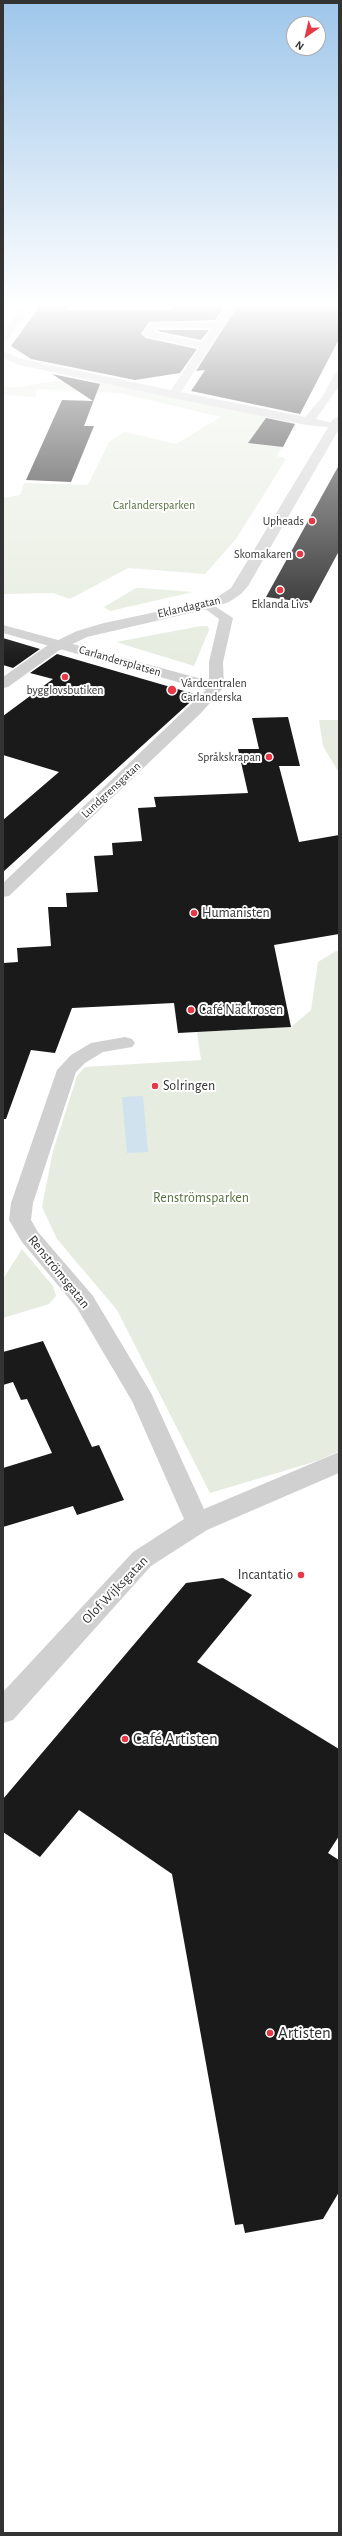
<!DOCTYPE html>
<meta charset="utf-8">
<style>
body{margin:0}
#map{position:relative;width:342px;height:2536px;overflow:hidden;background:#fff;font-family:"Alegreya Sans",sans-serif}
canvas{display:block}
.frame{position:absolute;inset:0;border:4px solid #333;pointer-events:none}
.north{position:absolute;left:286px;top:16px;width:40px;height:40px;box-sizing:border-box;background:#fff;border:1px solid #adadad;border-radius:50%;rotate:214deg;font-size:11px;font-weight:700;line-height:16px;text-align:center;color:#333}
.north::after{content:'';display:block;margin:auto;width:14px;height:18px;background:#e63946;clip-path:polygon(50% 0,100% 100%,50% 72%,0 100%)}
</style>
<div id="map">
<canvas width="342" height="2536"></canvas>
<div class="frame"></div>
<div class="north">N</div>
</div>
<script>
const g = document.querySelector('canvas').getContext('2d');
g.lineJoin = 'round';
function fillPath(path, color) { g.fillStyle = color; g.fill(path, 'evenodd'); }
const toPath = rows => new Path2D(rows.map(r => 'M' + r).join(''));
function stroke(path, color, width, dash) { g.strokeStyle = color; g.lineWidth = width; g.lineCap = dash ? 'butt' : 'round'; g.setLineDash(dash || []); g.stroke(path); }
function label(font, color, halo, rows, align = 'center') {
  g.font = font + ' "Alegreya Sans",sans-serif'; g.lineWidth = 4; g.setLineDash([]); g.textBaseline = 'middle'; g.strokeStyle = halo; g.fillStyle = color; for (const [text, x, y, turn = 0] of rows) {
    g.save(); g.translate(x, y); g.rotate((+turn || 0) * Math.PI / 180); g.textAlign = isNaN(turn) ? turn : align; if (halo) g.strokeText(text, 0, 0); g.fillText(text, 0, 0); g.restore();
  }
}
const green = toPath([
 [56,381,100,382,148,390,295,423,296,431,260,427,249,443,282,447,277,456,286,459,236,539,205,574,128,568,70,599,53,593,3,594,3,498,20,495,24,483,88,485,109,442,125,432,176,444,221,417,119,393,37,389,35,397,3,395,3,387,20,387],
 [136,588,142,588,193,592,110,611,104,607],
 [201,626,208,626,209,630,194,666,116,642],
 [319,720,339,720,339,773,323,746],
 [336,951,339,951,339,1451,317,1461,210,1493,117,1310,57,1239,42,1207,53,1151,77,1076,85,1067,201,1060,197,1032,291,1027,311,1010,318,962],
 [22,1249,53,1286,56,1296,49,1304,3,1318,3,1279]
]);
const water = toPath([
 [143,1096,148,1152,127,1153,122,1097]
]);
const building = toPath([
 [39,307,69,307,67,310,170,310,173,307,224,307,215,320,149,322,141,334,146,338,197,349,180,373,135,380,31,359,11,346],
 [237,307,339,307,339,339,300,414,191,391,205,370,196,371],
 [158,330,209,330,201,340,157,331],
 [52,374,100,384,84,426,94,426,71,482,26,480,62,400,93,401],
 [266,418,295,424,283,447,248,443],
 [339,465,339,551,311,603,266,597],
 [3,638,40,649,13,668,3,665],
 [57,654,198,695,3,872,3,820,59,772,3,755,3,716,53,679,30,673],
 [288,717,300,766,279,766,299,842,339,835,339,934,274,945,291,1027,178,1033,174,1003,72,1008,55,1053,31,1050,6,1119,3,1119,3,963,18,962,17,948,51,946,48,907,67,907,66,893,98,892,94,856,113,855,112,843,142,841,138,808,156,807,154,797,248,793,238,749,259,749,252,718],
 [43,1341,92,1447,99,1445,124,1500,77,1515,73,1506,3,1527,3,1468,52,1453,27,1399,21,1400,13,1382,3,1385,3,1352],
 [223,1578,252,1595,197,1662,339,1749,339,1836,328,1853,339,1860,339,2192,323,2219,245,2233,243,2224,235,2225,172,1874,79,1810,40,1857,3,1832,3,1799,186,1583]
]);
const minor = toPath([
 [21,307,31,307,7,340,3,341,3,331,21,307],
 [226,307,236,307,181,392,305,417,322,397,335,373,339,372,339,386,316,419,337,424,337,428,306,425,173,398,19,365,3,358,3,351,22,359,171,390,199,348,147,337,142,334,150,323,154,322,216,322,226,307],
 [157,328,212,328,202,342,154,332,157,328],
 [207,601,233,618,223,662,224,687,201,713,9,896,3,897,3,883,206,690,3,633,3,625,209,681,209,662,219,619,200,605,207,601],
 [125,1037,132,1039,135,1043,132,1047,103,1052,85,1063,76,1072,33,1203,31,1220,38,1232,93,1296,151,1393,204,1509,339,1452,339,1473,207,1530,151,1566,13,1720,3,1723,3,1692,133,1552,184,1519,132,1401,77,1308,22,1242,9,1220,11,1203,57,1070,71,1055,91,1043,125,1037]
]);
const tertiary = toPath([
 [339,416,339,429,248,586,241,594,229,602,212,608,87,637,58,651,8,687,3,688,3,677,48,645,77,631,104,623,203,602,219,596,231,588,333,419,339,416]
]);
const markers = [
 [312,521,4,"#e63946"],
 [300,554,4,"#e63946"],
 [280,590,4,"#e63946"],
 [65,677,4,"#e63946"],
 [172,690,5,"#e63946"],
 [269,757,4,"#e63946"],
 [194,913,4,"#e63946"],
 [191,1010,4,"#e63946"],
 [155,1086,4,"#e63946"],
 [301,1575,4,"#e63946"],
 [125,1739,4,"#e63946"],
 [270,2033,4,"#e63946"]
];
const farParknames = [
 ["Carlandersparken",154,505]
];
const farPoinames = [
 ["Upheads",304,521],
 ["Skomakaren",292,554],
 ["Eklanda Livs",280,604,"center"],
 ["Vårdcentralen",181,683,"left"],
 ["Carlanderska",181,697,"left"],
 ["bygglovsbutiken",65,690,"center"],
 ["Språkskrapan",261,757]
];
const farStreetnames = [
 ["Eklandagatan",189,607,-13],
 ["Carlandersplatsen",120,661,16],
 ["Lundgrensgatan",111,790,-43]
];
const poiNames = [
 ["Humanisten",202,913],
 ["Café Näckrosen",199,1010],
 ["Solringen",163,1086],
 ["Incantatio",293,1575,"right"]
];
const parkNames = [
 ["Renströmsparken",201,1198]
];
const streetNames = [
 ["Renströmsgatan",59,1272,51],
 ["Olof Wijksgatan",115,1590,-46]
];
const nearPoinames = [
 ["Café Artisten",133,1739],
 ["Artisten",278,2033]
];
fillPath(green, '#e6ecdf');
fillPath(water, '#cfe2ee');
fillPath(building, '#1a1a1a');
fillPath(minor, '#d0d0d0');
fillPath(tertiary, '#d0d0d0');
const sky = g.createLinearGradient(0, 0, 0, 662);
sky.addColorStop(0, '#9ec6ea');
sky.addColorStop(0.46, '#fff');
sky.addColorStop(1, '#ffffff00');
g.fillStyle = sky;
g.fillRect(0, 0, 342, 662);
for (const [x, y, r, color] of markers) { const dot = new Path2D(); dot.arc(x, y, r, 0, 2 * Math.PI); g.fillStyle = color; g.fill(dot); stroke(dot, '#fff', 1.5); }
label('12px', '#56703f', '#fff', farParknames);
label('12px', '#333', '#fff', farPoinames, 'right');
label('12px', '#333', '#fff', farStreetnames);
label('14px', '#333', '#fff', poiNames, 'left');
label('14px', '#56703f', '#fff', parkNames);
label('14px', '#333', '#fff', streetNames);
label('17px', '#333', '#fff', nearPoinames, 'left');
</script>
